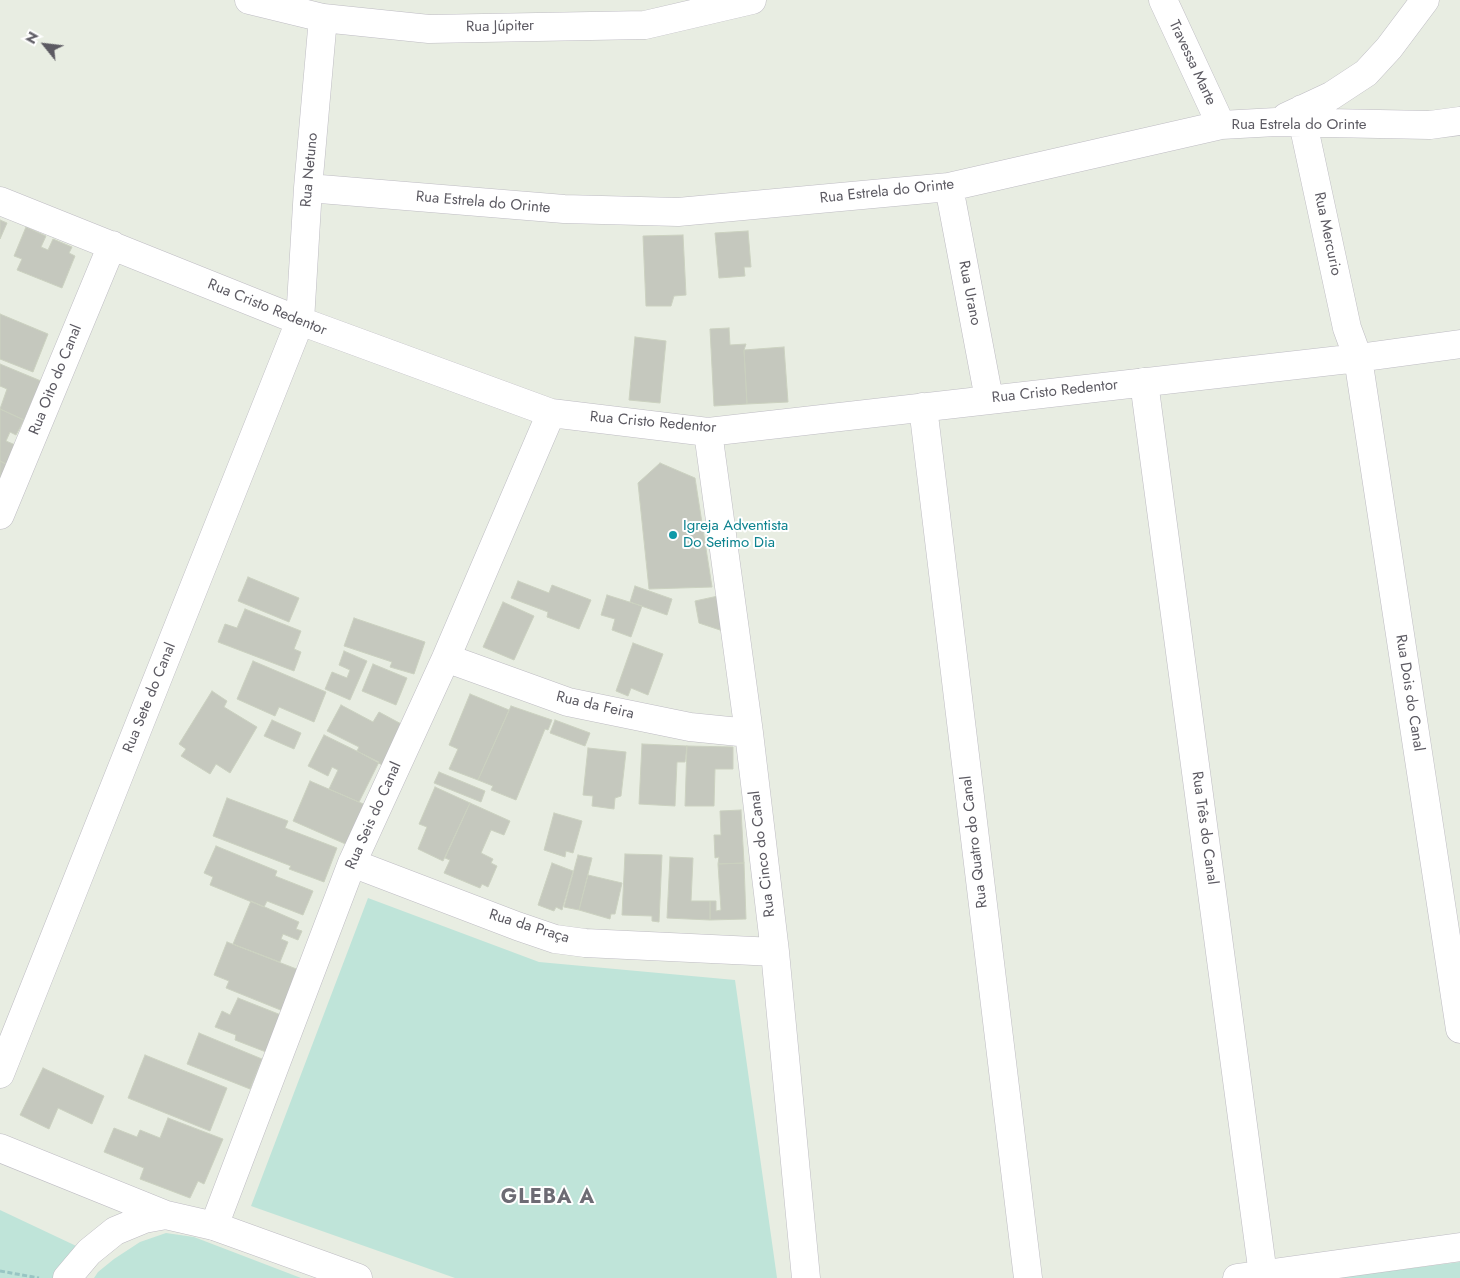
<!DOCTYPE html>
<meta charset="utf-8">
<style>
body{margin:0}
#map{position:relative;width:1460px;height:1278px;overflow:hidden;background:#e8ede2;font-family:Jost,sans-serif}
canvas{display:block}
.north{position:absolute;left:20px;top:20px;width:50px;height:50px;-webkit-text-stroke:4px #fff;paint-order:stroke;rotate:299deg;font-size:14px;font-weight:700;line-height:20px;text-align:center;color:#5c5a62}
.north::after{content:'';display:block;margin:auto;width:18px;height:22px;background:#5c5a62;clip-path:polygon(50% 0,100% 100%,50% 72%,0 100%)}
</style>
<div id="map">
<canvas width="1460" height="1278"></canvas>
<div class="north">N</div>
</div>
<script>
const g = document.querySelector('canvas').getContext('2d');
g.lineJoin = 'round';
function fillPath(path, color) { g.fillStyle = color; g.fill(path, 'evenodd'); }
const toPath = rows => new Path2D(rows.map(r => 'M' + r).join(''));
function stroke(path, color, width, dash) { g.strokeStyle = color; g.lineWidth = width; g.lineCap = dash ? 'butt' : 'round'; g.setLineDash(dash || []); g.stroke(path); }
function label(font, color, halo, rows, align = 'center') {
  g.font = font + ' Jost,sans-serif'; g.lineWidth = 4; g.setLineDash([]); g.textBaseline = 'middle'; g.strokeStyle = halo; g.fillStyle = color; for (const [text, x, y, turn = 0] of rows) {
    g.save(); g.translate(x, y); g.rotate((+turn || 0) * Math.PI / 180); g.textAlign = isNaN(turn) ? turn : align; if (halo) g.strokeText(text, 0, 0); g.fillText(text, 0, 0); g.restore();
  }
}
const green = toPath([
 [368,898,539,962,735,980,777,1278,455,1278,251,1206],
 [0,1210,89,1252,67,1278,0,1278],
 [166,1233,194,1237,301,1278,94,1278,98,1272,114,1259,140,1242],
 [1460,1262,1460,1278,1334,1278]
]);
const building = toPath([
 [0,220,7,223,0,239,0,220],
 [26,227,46,236,41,247,48,250,53,239,72,247,69,253,75,256,62,288,17,270,22,259,14,256,26,227],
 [748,231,751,267,744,267,745,276,719,278,715,233,748,231],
 [683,235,686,295,674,296,671,306,646,306,643,236,683,235],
 [0,314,48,334,33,372,0,359,0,314],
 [729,328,730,345,746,344,744,350,747,404,714,406,710,329,729,328],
 [635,337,666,341,660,403,629,400,635,337],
 [784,347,788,402,747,404,744,350,784,347],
 [0,364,41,381,24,420,0,409,7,389,0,386,0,364],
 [0,409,24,420,16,435,10,432,6,441,20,447,8,465,0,461,0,409],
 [0,461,8,465,0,483,0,461],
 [660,463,695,478,712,587,649,589,638,483,660,463],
 [248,577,299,598,289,622,238,601,248,577],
 [518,581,549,593,552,585,591,600,579,629,547,617,548,612,511,598,518,581],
 [635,586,672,599,667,615,630,602,635,586],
 [607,595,642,606,631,637,612,630,615,619,601,615,607,595],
 [718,596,726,632,699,623,695,601,718,596],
 [503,602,534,616,514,660,483,647,503,602],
 [245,609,301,631,294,649,301,652,294,671,218,642,225,624,237,628,245,609],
 [354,618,425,642,414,674,390,667,392,662,344,646,354,618],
 [633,643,663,654,648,695,631,688,628,696,616,691,633,643],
 [344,651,367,661,350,700,325,689,332,672,347,678,350,670,339,665,344,651],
 [253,661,326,692,314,722,279,707,275,716,237,699,253,661],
 [373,664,407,678,396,705,362,691,373,664],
 [212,691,227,701,224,707,257,727,230,773,216,764,210,774,181,756,186,749,179,744,212,691],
 [470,694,509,710,478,780,449,769,458,749,449,745,470,694],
 [341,705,373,722,379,712,405,726,384,766,357,751,359,747,327,731,341,705],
 [511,706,552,720,548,730,545,729,516,800,491,790,493,786,478,780,511,706],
 [272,720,301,733,294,749,264,736,272,720],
 [555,720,590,733,585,746,550,733,555,720],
 [324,735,379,762,359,802,329,789,338,770,332,767,328,776,308,766,324,735],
 [642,744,687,746,685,762,677,762,675,806,639,804,642,744],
 [687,746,733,747,733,769,715,769,714,806,685,806,687,746],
 [588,748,626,752,621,796,615,798,614,809,592,806,593,796,583,795,588,748],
 [439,772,485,791,481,802,434,783,439,772],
 [310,781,368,806,350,846,293,821,310,781],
 [435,787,470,803,443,861,418,849,427,827,419,824,435,787],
 [227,798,288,821,285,828,337,848,324,882,289,869,291,866,213,836,227,798],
 [470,803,510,821,504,835,491,830,481,853,493,859,491,863,497,866,488,887,482,884,480,888,444,873,450,860,445,858,470,803],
 [741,810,744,863,718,864,719,857,715,858,714,835,721,835,720,811,741,810],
 [554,813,582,821,573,853,566,851,565,857,544,850,554,813],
 [216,846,277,871,275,876,313,891,303,915,267,901,264,907,210,885,213,877,204,873,216,846],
 [625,854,662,855,659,922,652,921,652,916,622,915,625,854],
 [578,855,592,858,579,910,564,907,578,855],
 [670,857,693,858,691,901,710,901,710,920,667,918,670,857],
 [552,863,573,871,562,910,556,907,554,911,538,905,552,863],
 [744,863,746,919,710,920,710,901,716,901,716,911,721,910,718,864,744,863],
 [588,875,622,883,615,914,611,914,610,919,579,910,588,875],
 [251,901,299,922,296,929,302,931,298,940,283,934,281,939,288,942,280,962,233,944,251,901],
 [227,942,299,970,283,1011,226,988,229,981,214,975,227,942],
 [238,998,281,1015,266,1052,235,1040,236,1035,215,1027,222,1011,230,1015,238,998],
 [199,1033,262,1059,250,1089,187,1064,199,1033],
 [145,1055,227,1088,210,1131,128,1098,145,1055],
 [43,1068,104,1096,92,1124,58,1108,49,1129,20,1115,43,1068],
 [168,1118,223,1139,204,1184,198,1181,190,1198,140,1179,144,1168,104,1152,114,1128,137,1137,140,1130,160,1138,168,1118]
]);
const path = toPath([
 [0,1271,39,1278]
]);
const minor = toPath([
 [249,0,323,18,429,29,645,25,752,0],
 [1163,0,1221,125],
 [1302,109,1303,123,1347,328,1358,358,1460,1029],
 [1286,117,1331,96,1366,73,1389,48,1425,0],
 [949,187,989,399],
 [308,188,564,209,678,212,949,187,1221,125,1276,122,1430,125,1460,121],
 [0,201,300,321,551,413,708,432,1358,358,1460,344],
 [1144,382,1263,1275],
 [923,407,1028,1278],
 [708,432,749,733,775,952,806,1278],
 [0,515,112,245],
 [446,658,568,702,690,727,749,733],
 [352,863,517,926,555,939,585,943,775,952],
 [0,1074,300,321,308,188,323,18],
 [214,1226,352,863,446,658,551,413]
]);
const tertiary = toPath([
 [0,1148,166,1215,214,1226,358,1278],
 [67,1278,89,1252,115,1231,144,1219,166,1215],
 [1237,1278,1460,1247]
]);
const markers = [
 [673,535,5,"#0f9aa8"]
];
const streetNames = [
 ["Rua Júpiter",500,27,-1],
 ["Travessa Marte",1192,63,65],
 ["Rua Estrela do Orinte",1299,125],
 ["Rua Netuno",310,170,-85],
 ["Rua Estrela do Orinte",887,192,-6],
 ["Rua Estrela do Orinte",483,203,5],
 ["Rua Mercurio",1327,234,78],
 ["Rua Urano",969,293,79],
 ["Rua Cristo Redentor",267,308,22],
 ["Rua Oito do Canal",56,380,-68],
 ["Rua Cristo Redentor",1055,392,-6],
 ["Rua Cristo Redentor",653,423,5],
 ["Rua Dois do Canal",1409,693,81],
 ["Rua Sete do Canal",150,698,-68],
 ["Rua da Feira",595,706,13],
 ["Rua Seis do Canal",374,816,-66],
 ["Rua Três do Canal",1204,828,82],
 ["Rua Quatro do Canal",975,842,-97],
 ["Rua Cinco do Canal",763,854,-97],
 ["Rua da Praça",529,927,17]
];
const cultureNames = [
 ["Igreja Adventista",683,526],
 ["Do Setimo Dia",683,543]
];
const districtNames = [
 ["GLEBA A",548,1198]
];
fillPath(green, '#bfe4d9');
fillPath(building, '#c5c8be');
stroke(building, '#cbd1c0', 1);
stroke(minor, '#bebcc3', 29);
stroke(tertiary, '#bebcc3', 29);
stroke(path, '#98c5c3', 3, [5, 2.5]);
stroke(minor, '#fff', 28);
stroke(tertiary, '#fff', 28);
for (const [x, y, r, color] of markers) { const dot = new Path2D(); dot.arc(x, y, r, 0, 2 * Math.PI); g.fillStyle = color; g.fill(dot); stroke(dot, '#fff', 2); }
label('15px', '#5c5a62', '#fff', streetNames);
label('15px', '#0d838f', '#fff', cultureNames, 'left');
g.letterSpacing = '1px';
label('bold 20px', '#6d6b74', '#fff', districtNames);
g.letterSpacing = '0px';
</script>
